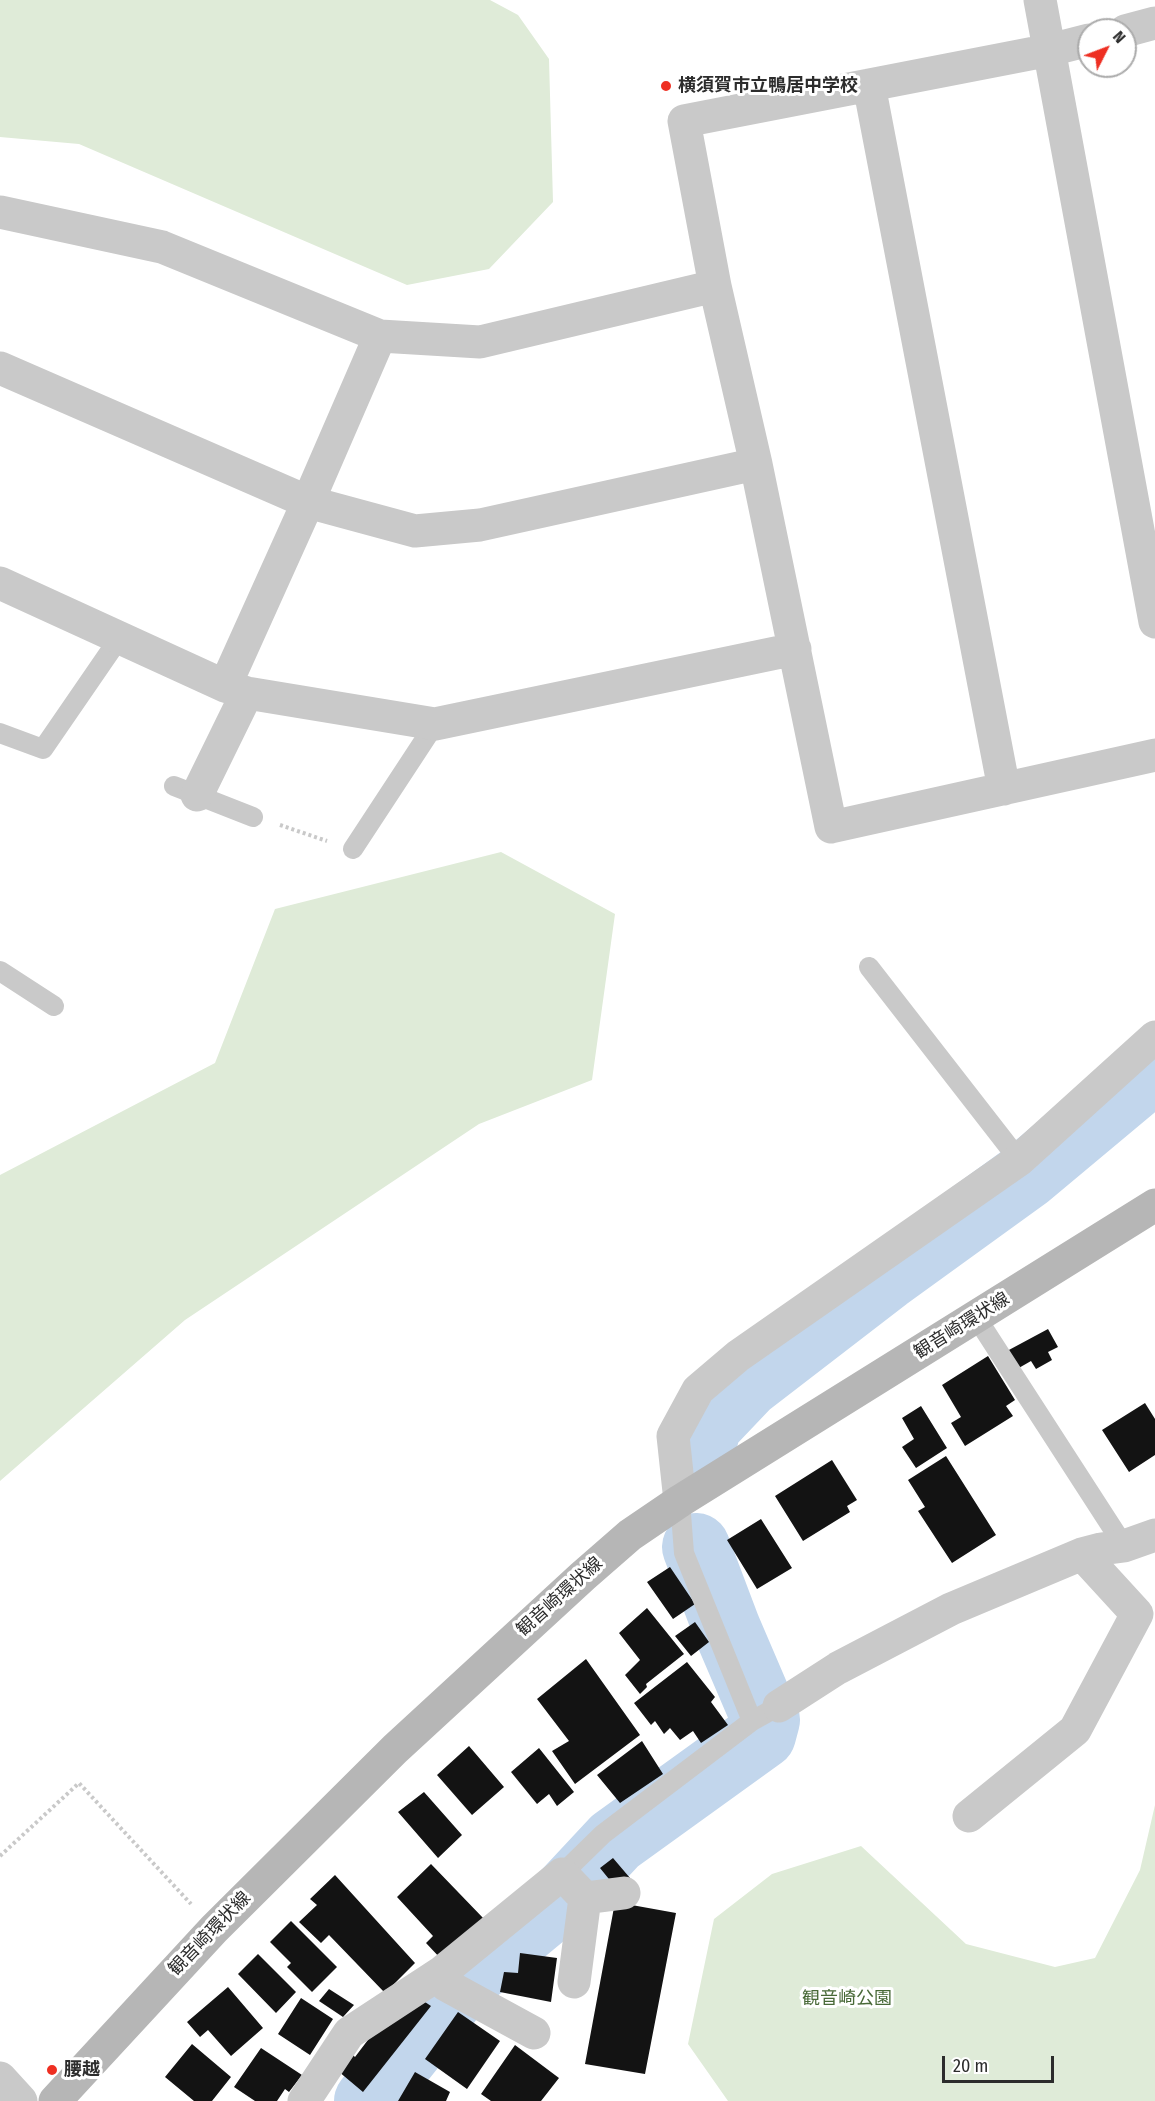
<!DOCTYPE html>
<meta charset="utf-8">
<style>
body{margin:0}
#map{position:relative;width:1155px;height:2101px;overflow:hidden;background:#fff;font-family:"Fira Sans Condensed",sans-serif}
canvas{display:block}
.north{position:absolute;left:1077px;top:18px;width:60px;height:60px;box-sizing:border-box;background:#fff;border:2px solid #ababab;border-radius:50%;rotate:48deg;font-size:16px;font-weight:700;line-height:24px;text-align:center;color:#2c2c2c}
.north::after{content:'';display:block;margin:auto;width:21px;height:27px;background:#ee2f22;clip-path:polygon(50% 0,100% 100%,50% 72%,0 100%)}
.scale{position:absolute;left:942px;top:2056px;width:112px;height:27px;box-sizing:border-box;border:3px solid #2c2c2c;border-top:0;padding-left:8px;font-size:18px;line-height:21px;white-space:nowrap;color:#2c2c2c;-webkit-text-stroke:4px #fff;paint-order:stroke}
</style>
<div id="map">
<canvas width="1155" height="2101"></canvas>
<div class="north">N</div>
<div class="scale">20 m</div>
</div>
<script>
const g = document.querySelector('canvas').getContext('2d');
g.lineJoin = 'round';
function fillPath(path, color) { g.fillStyle = color; g.fill(path, 'evenodd'); }
const toPath = rows => new Path2D(rows.map(r => 'M' + r).join(''));
function stroke(path, color, width, dash) { g.strokeStyle = color; g.lineWidth = width; g.lineCap = dash ? 'butt' : 'round'; g.setLineDash(dash || []); g.stroke(path); }
function label(font, color, halo, rows, align = 'center') {
  g.font = font + ' "Fira Sans Condensed","Noto Sans JP",sans-serif'; g.lineWidth = 6; g.setLineDash([]); g.textBaseline = 'middle'; g.strokeStyle = halo; g.fillStyle = color; for (const [text, x, y, turn = 0] of rows) {
    g.save(); g.translate(x, y); g.rotate((+turn || 0) * Math.PI / 180); g.textAlign = isNaN(turn) ? turn : align; if (halo) g.strokeText(text, 0, 0); g.fillText(text, 0, 0); g.restore();
  }
}
const green = toPath([
 [0,0,490,0,518,15,549,59,553,202,489,269,407,285,79,144,0,137],
 [501,852,615,914,592,1080,479,1124,185,1320,0,1481,0,1175,215,1063,275,909],
 [1155,1805,1155,2101,728,2101,688,2044,714,1919,772,1874,861,1846,966,1944,1055,1967,1095,1958,1140,1870]
]);
const river = toPath([
 [700,1453,708,1425,747,1384,886,1277,1027,1175,1155,1068],
 [368,2101,467,1977,560,1900,615,1841,762,1735,766,1720,727,1629,696,1547]
]);
const building = toPath([
 [1048,1329,1058,1347,1048,1352,1052,1360,1036,1369,1031,1361,1017,1369,1007,1351],
 [988,1356,1015,1400,1006,1406,1013,1416,965,1446,951,1423,961,1417,942,1385],
 [1145,1403,1155,1419,1155,1455,1129,1472,1102,1430],
 [921,1406,947,1448,916,1468,902,1447,914,1439,902,1418],
 [946,1456,996,1535,952,1563,918,1511,925,1507,908,1480],
 [832,1460,857,1500,847,1506,850,1512,803,1541,775,1496],
 [761,1519,792,1568,757,1589,727,1540],
 [670,1567,695,1604,673,1619,647,1582],
 [647,1608,684,1654,646,1684,647,1687,640,1694,625,1675,640,1660,619,1633],
 [695,1622,709,1642,691,1656,675,1636],
 [586,1659,640,1735,575,1784,552,1751,569,1741,537,1699],
 [687,1662,715,1697,711,1702,728,1725,701,1743,693,1731,680,1740,670,1728,664,1734,655,1721,651,1725,634,1703],
 [642,1741,663,1774,620,1803,597,1775],
 [469,1746,504,1787,472,1815,437,1775],
 [539,1748,574,1792,557,1806,549,1794,537,1804,511,1772],
 [424,1792,462,1835,438,1858,398,1812],
 [613,1858,630,1878,617,1889,600,1868],
 [431,1864,485,1920,442,1960,426,1943,433,1936,397,1897],
 [335,1875,415,1963,385,1993,329,1935,321,1943,299,1922,317,1905,310,1899],
 [615,1902,676,1913,645,2074,585,2064],
 [291,1921,337,1967,312,1992,287,1967,291,1963,270,1942],
 [520,1953,557,1958,551,2002,500,1992,504,1972,518,1973],
 [258,1954,296,1992,276,2013,238,1974],
 [228,1987,263,2028,231,2056,208,2030,200,2037,187,2022],
 [329,1989,354,2005,343,2017,319,2001],
 [301,1998,333,2019,310,2055,278,2034],
 [419,1998,431,2006,363,2092,338,2071,350,2052,355,2057,377,2028],
 [458,2012,500,2041,467,2089,425,2059],
 [192,2044,231,2077,212,2101,194,2101,165,2077],
 [515,2045,559,2078,541,2101,491,2101,481,2094],
 [261,2048,302,2075,289,2092,285,2089,277,2101,255,2101,234,2087],
 [415,2072,450,2092,446,2101,398,2101]
]);
const path = toPath([
 [280,825,327,841],
 [0,1856,79,1783,191,1904]
]);
const lane = toPath([
 [0,733,43,749,120,637],
 [174,786,253,817],
 [353,849,435,724],
 [869,967,1019,1160],
 [0,971,54,1006],
 [976,1317,1124,1546],
 [680,1501,684,1553,752,1721],
 [562,1874,603,1834,752,1721,779,1706]
]);
const street = toPath([
 [1040,0,1155,622],
 [1125,31,1155,23],
 [1089,40,1050,50,684,121,715,286,756,464,831,827,1155,755],
 [869,85,1004,789],
 [0,212,162,247,380,336,480,342,715,286],
 [0,368,308,502,415,531,480,525,756,464],
 [0,583,225,686,247,693,435,724,795,649],
 [225,686,308,502,380,336],
 [197,795,247,693],
 [680,1501,673,1436,698,1390,738,1356,1019,1160,1155,1037],
 [779,1706,838,1668,951,1609,1082,1554,1101,1549,1124,1546,1155,1535],
 [969,1816,1075,1730,1137,1614,1082,1554],
 [585,1898,624,1893],
 [442,1972,446,1985,534,2033],
 [574,1982,585,1898],
 [0,2078,21,2101],
 [304,2101,349,2033,442,1972,562,1874,585,1898]
]);
const secondary = toPath([
 [55,2101,214,1929,395,1749,583,1576,630,1535,680,1501,1155,1205]
]);
const markers = [
 [666,86,6,"#ee2f22"],
 [52,2070,6,"#ee2f22"]
];
const poiNames = [
 ["横須賀市立鴨居中学校",678,86],
 ["腰越",64,2070]
];
const streetNames = [
 ["観音崎環状線",962,1326,-32],
 ["観音崎環状線",560,1597,-42],
 ["観音崎環状線",210,1934,-46]
];
const parkNames = [
 ["観音崎公園",847,1999]
];
fillPath(green, '#dfebd8');
stroke(river, '#c2d6ec', 68);
fillPath(building, '#131313');
stroke(path, '#c9c9c9', 4, [3, 3]);
stroke(lane, '#c9c9c9', 20);
stroke(street, '#c9c9c9', 33);
stroke(secondary, '#b6b6b6', 33);
for (const [x, y, r, color] of markers) { const dot = new Path2D(); dot.arc(x, y, r, 0, 2 * Math.PI); g.fillStyle = color; g.fill(dot); stroke(dot, '#fff', 2); }
label('bold 18px', '#2c2c2c', '#fff', poiNames, 'left');
label('18px', '#2c2c2c', '#fff', streetNames);
label('18px', '#486937', '#fff', parkNames);
</script>
